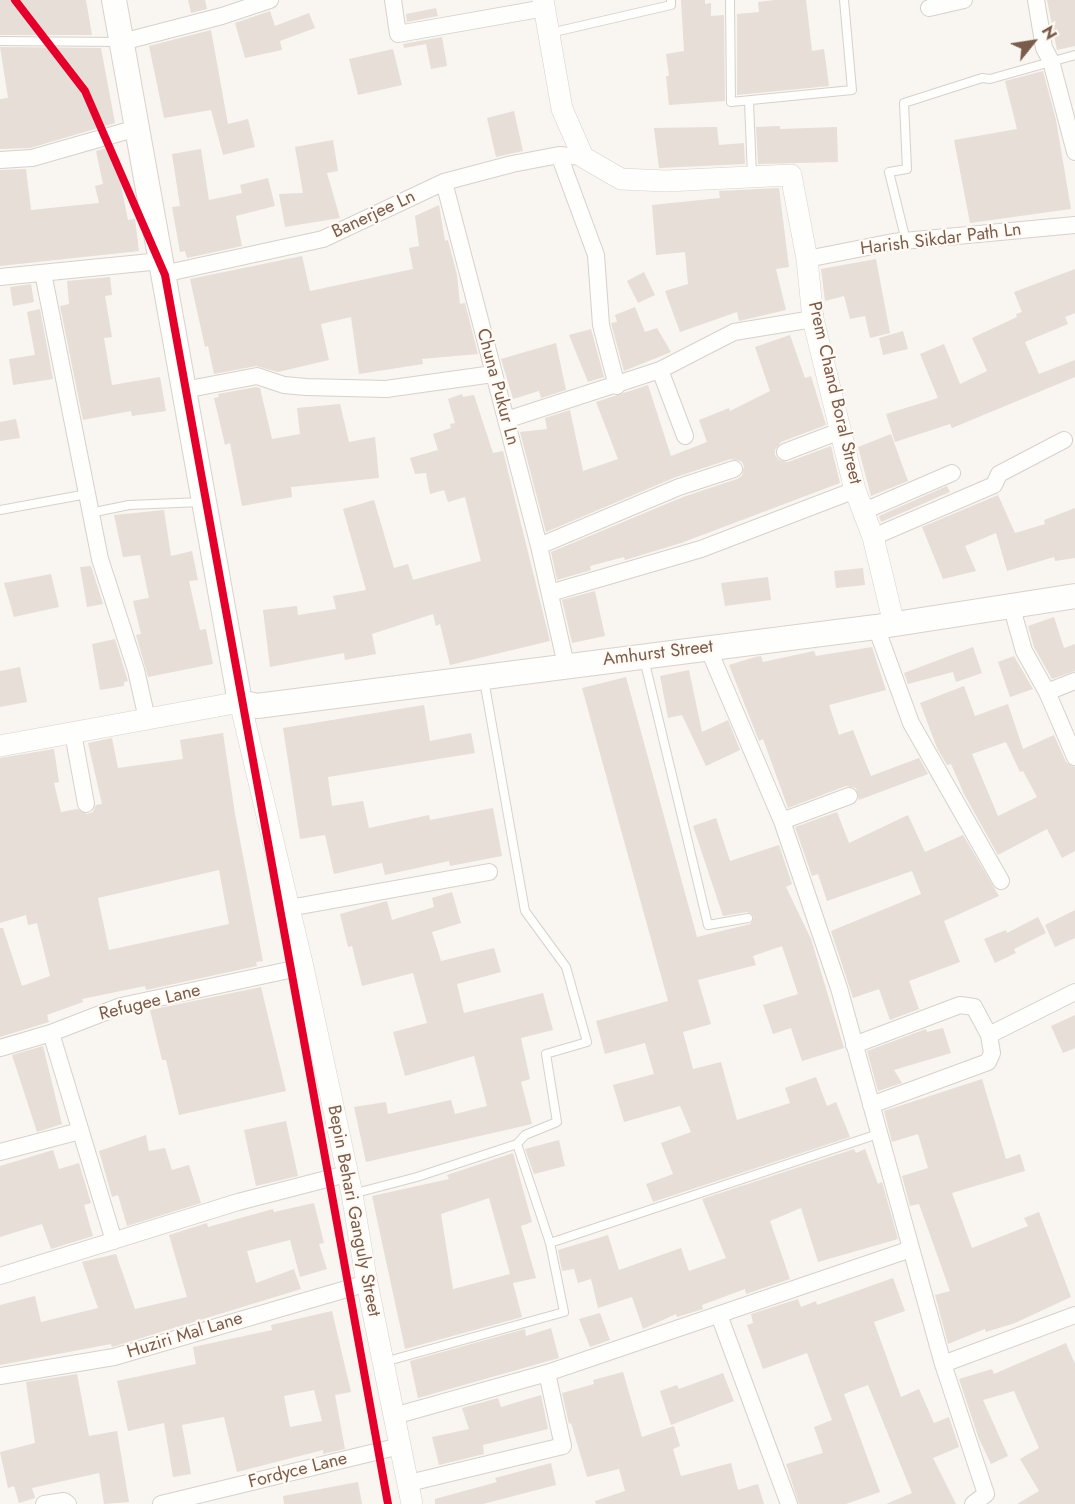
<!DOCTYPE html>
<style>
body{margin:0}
#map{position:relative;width:1075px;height:1504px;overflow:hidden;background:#f9f5f0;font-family:Jost,sans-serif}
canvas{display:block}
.north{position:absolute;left:1003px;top:12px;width:60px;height:60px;-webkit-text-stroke:4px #fffaf3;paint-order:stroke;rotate:60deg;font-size:16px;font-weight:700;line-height:24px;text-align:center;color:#7a5c4d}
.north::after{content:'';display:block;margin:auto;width:21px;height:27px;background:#7a5c4d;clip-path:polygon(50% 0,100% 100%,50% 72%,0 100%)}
</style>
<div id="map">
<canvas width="1075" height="1504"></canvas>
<div class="north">N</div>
</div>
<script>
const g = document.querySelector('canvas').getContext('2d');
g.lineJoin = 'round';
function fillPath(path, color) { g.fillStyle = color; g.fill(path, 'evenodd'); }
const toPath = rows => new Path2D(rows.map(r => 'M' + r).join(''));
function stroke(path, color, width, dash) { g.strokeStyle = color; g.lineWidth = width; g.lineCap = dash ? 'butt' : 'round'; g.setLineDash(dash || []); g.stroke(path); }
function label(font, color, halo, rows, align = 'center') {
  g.font = font + ' Jost,sans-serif'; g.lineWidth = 4.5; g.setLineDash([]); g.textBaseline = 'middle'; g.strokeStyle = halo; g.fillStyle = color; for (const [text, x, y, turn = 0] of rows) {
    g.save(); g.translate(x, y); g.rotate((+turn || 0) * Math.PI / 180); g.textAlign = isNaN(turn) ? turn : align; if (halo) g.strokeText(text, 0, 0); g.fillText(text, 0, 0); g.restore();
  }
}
const building = toPath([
 [0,0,86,0,92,35,99,35,0,35],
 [188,0,205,0,207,9,191,13],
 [681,0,705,0,705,4,711,3,711,16,724,15,725,101,669,105,666,76,669,76,666,54,684,51],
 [775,0,806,0,812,51,824,49,829,86,737,95,737,14,759,12,758,2],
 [1047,0,1075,0,1075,46,1057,50],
 [436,8,438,16,407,22,406,14],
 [270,11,275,26,309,13,315,28,280,41,282,50,245,58,235,23],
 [211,30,228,124,248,119,255,147,223,155,211,110,164,118,149,46],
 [442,37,447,66,431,69,426,44,404,48,403,44],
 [0,47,101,48,115,123,30,148,0,149,0,99,8,98],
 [393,49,402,85,358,95,349,59],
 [1043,71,1056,120,1071,209,970,223,954,140,1017,129,1005,81],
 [514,111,523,151,496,157,487,118],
 [780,126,780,129,837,127,838,162,758,164,756,127],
 [717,127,719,145,744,143,745,164,659,168,654,128],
 [333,140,338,171,327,173,340,218,285,227,279,194,303,193,295,147],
 [113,146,128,220,135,219,139,251,0,266,0,170,26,169,31,210,99,203,95,186,103,184,96,151],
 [201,149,209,200,242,193,240,185,268,178,275,206,236,216,242,246,187,258,185,251,180,252,172,207,180,206,172,154],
 [779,188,789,267,776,269,786,310,739,321,737,312,680,332,665,291,688,284,685,252,656,255,652,205,720,198,719,191],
 [439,205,445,241,448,240,457,275,460,304,465,303,478,354,422,359,423,364,359,374,351,317,321,324,329,360,278,372,256,366,214,374,208,346,205,347,190,279,302,256,310,291,413,269,409,248,419,246,415,216],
 [876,259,890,333,870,338,865,316,850,319,844,296,825,301,821,269],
 [1075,269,1075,313,1065,317,1068,324,1025,342,1039,374,1075,360,1075,377,952,428,950,424,895,442,886,414,938,398,920,354,944,344,960,384,987,371,972,338,1017,317,1016,314,1022,312,1014,292],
 [644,272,655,295,638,303,627,281],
 [110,277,112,295,105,296,112,337,104,338,112,385,160,377,166,411,132,416,131,411,83,420,60,306,69,304,67,281],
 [31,284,34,302,13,306,10,287],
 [635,307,645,332,657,328,671,352,624,371,611,323,617,322,615,315],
 [40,309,53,379,13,385,9,359,35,355,27,312],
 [591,329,604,377,588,382,569,335],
 [903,331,908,349,883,355,879,338],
 [790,335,805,378,811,376,826,425,781,442,775,450,775,455,779,460,788,462,831,446,840,483,681,543,625,560,624,557,590,566,591,570,557,580,551,552,683,497,737,479,742,476,744,466,741,461,731,459,676,477,546,532,520,432,547,429,545,418,570,410,583,471,618,459,596,402,648,385,671,456,707,442,699,420,729,408,730,411,770,391,755,347],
 [556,343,566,390,541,398,539,391,513,399,501,359],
 [256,387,260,388,272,439,300,434,297,408,340,404,349,442,375,437,379,478,291,487,292,497,242,506,230,443,225,445,214,398,219,397,218,394],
 [462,394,463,397,474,395,493,453,503,451,550,641,450,665,440,624,436,626,433,614,372,634,376,654,345,660,344,653,270,667,263,610,297,606,298,615,336,609,333,596,366,590,343,509,374,500,394,568,408,564,413,580,481,561,465,497,448,502,444,490,430,494,426,473,415,474,410,458,438,450,433,434,451,428,450,424,455,423,448,399],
 [16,419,20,438,0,441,0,422],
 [891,434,908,481,871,496,858,447],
 [947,486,950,492,881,522,879,516],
 [998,495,1015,533,1045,524,1044,520,1075,508,1075,558,1055,561,1054,557,1007,571,996,533,965,546,976,571,943,579,922,527],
 [164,510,171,556,192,551,198,580,189,581,200,630,206,629,213,664,148,677,136,635,141,634,133,601,149,598,140,555,123,557,114,515],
 [91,566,103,604,87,607,80,567],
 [863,568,865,585,836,588,834,571],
 [51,574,59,607,14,617,4,583],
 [768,577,771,600,725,606,721,583],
 [595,591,605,636,572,643,562,600],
 [1054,617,1064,648,1075,644,1075,671,1052,679,1034,647,1028,626],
 [115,639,128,681,124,682,124,686,100,690,92,644],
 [872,647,886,690,829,705,839,735,853,730,871,776,919,758,928,774,859,800,856,788,846,786,788,808,763,739,759,741,729,665,755,657,761,656,763,662,814,651,816,656],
 [973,647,982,673,956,682,953,672,908,684,904,673],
 [1014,656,1033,689,1010,697,998,662],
 [20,667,27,702,0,707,0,671],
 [689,670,702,732,728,720,740,750,706,766,682,715,668,718,660,676],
 [626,677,697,937,750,924,754,917,747,912,723,916,693,826,716,818,730,861,779,845,792,884,786,887,811,939,844,1048,802,1061,791,1028,773,1034,763,1005,798,994,782,946,753,956,756,965,698,980,711,1024,683,1032,693,1069,721,1062,737,1120,790,1103,785,1088,816,1077,827,1106,836,1102,850,1137,653,1202,646,1184,673,1174,661,1143,691,1132,680,1106,624,1122,613,1085,654,1074,645,1043,605,1054,596,1021,668,1001,582,688],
 [964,686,975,716,1008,704,1023,749,1054,735,1066,762,1075,767,1075,851,1062,858,1047,829,998,855,964,794,951,764,947,765,937,748,920,703],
 [1006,742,1020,772,1023,771,1037,797,998,816,972,754],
 [424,705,430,741,471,733,475,753,328,777,332,806,363,801,369,828,429,815,430,820,493,808,502,856,450,866,449,861,385,875,382,863,334,874,325,835,300,839,283,728],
 [223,733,235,814,263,961,256,962,257,966,146,990,145,986,82,999,83,1002,47,1015,49,1022,0,1037,0,928,3,928,22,986,50,976,37,923,28,925,26,915,0,923,0,758,54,749,59,782,54,783,61,812,77,809,87,814,93,812,96,805,102,804,88,743,112,738,118,768,183,759,180,740],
 [219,870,229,924,109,950,98,898],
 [837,812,849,843,908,815,925,852,963,835,999,896,944,921,960,962,909,981,919,1009,890,1020,879,989,853,998,831,931,921,894,912,871,827,901,818,874,812,876,795,827],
 [452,892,461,923,432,932,441,961,494,948,501,972,457,984,464,1013,543,993,553,1030,521,1038,530,1079,521,1082,532,1124,366,1162,354,1107,386,1102,388,1114,451,1100,455,1114,487,1106,474,1056,405,1076,393,1032,427,1023,413,973,362,986,352,946,348,947,340,914,387,901,392,920,434,907,432,898],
 [1075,910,1075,938,1055,947,1045,925],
 [1038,917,1046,933,1014,949,1016,953,995,963,984,939,1006,930,1007,933],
 [261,987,286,1091,179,1115,166,1060,162,1060,150,1010],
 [1075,1015,1075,1048,1063,1053,1051,1026],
 [943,1028,951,1053,894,1070,902,1083,878,1091,867,1051,926,1029,927,1032],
 [43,1046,62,1124,37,1132,12,1055],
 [982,1079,1006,1159,1020,1154,1025,1171,952,1193,972,1248,1028,1226,1024,1218,1039,1212,1071,1297,1015,1323,986,1332,985,1329,948,1344,935,1295,950,1291,919,1204,910,1206,902,1176,928,1168,918,1134,892,1142,884,1111],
 [286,1121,298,1176,256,1186,244,1130],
 [146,1135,149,1151,165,1148,172,1170,189,1165,201,1203,127,1226,118,1195,112,1197,99,1151],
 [559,1140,565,1166,534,1174,525,1149],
 [854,1149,856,1153,865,1149,878,1184,882,1182,898,1239,818,1262,801,1208,770,1221,790,1279,746,1294,745,1289,702,1305,703,1309,677,1317,676,1314,643,1329,632,1297,598,1308,591,1279,578,1283,574,1269,562,1271,558,1250,608,1235,619,1270,681,1248,689,1271,726,1258,702,1199],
 [53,1150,59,1169,79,1163,91,1203,84,1205,93,1236,51,1249,42,1224,0,1237,0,1166],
 [513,1153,532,1222,521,1226,536,1278,513,1283,522,1317,405,1349,372,1196,449,1179,447,1175],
 [489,1198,510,1274,453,1289,441,1214],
 [314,1203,324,1243,319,1244,327,1269,300,1277,290,1240,247,1251,256,1283,294,1269,301,1289,112,1347,111,1344,0,1365,0,1305,35,1296,41,1322,98,1308,82,1262,116,1254,135,1309,187,1297,169,1235,207,1223,208,1227,273,1209,274,1212],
 [893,1278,905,1311,874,1322,901,1397,919,1389,934,1423,949,1417,959,1447,933,1458,956,1504,886,1504,912,1493,868,1385,844,1394,880,1492,846,1504,799,1504,786,1464,823,1453,814,1427,832,1420,807,1353,763,1369,747,1325,753,1323,751,1314,798,1299,801,1307,816,1301,817,1305],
 [332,1311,351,1392,335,1395,345,1449,323,1454,323,1450,237,1472,224,1417,182,1425,191,1474,173,1477,164,1423,128,1431,117,1381,196,1364,193,1347,272,1330,271,1325],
 [314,1390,322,1421,290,1427,284,1396],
 [600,1313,610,1340,590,1347,579,1319],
 [551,1328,559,1358,418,1398,410,1361,525,1329,526,1336],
 [1066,1343,1075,1364,1075,1504,1017,1504,1039,1491,1020,1459,1039,1448,1014,1391,983,1400,1008,1456,991,1464,979,1439,959,1379,992,1369,994,1374],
 [623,1372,642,1437,674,1426,680,1446,673,1449,681,1476,731,1463,738,1490,758,1484,764,1504,596,1504,595,1501,625,1491,619,1469,587,1477,571,1423,569,1424,562,1393,594,1384,593,1380],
 [723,1373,734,1401,671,1425,660,1391,677,1385,679,1389],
 [77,1374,89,1436,117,1431,129,1502,104,1504,99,1473,32,1488,35,1498,19,1503,14,1486,8,1488,0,1452,35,1443,26,1382],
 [541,1395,548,1429,483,1445,484,1454,439,1465,432,1437,469,1429,462,1408,498,1398,501,1407],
 [551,1463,556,1485,483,1504,435,1504,435,1499,497,1482,495,1478],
 [358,1482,362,1504,284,1504,283,1496]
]);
const service = toPath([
 [730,0,731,102,852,90,844,0],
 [550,33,671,5,671,0],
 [0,41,118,42],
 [749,102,752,176],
 [906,241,889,172,907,169,904,103,982,78,990,79,1075,55],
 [0,510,87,494],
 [90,513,129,505,202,502],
 [644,659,708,925,748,918],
 [352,1194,417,1177,517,1144],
 [550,1243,878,1134],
 [384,1362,564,1312,550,1243,517,1144,525,1135,557,1122,546,1054,587,1042,566,967,525,911,484,680]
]);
const minor = toPath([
 [393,0,398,34,545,8],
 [1036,0,1044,48,1051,61,1075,152],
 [929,8,964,0],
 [122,42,222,16,270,0],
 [559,155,596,255,601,325,617,386],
 [0,160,32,158,137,128],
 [444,182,539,546,566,665],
 [807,259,893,242,1075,225],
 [43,273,100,559,136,670,147,719],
 [163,274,323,239,444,182,512,164,559,155,583,157],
 [0,277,161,261],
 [660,370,685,436],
 [184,390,257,376,284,385,306,387,386,389,493,374],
 [506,420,660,370,734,332,813,319],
 [785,452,840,431],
 [864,511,952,473],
 [873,537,994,485,999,474,1064,440],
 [539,546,679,487,734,469],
 [550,593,701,549,855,490],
 [1011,605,1024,651,1047,692,1075,757],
 [876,627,911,723,1001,881],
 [708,648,782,821,839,988,943,1364,986,1494,973,1504],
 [1047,692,1075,681],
 [73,733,86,804],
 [782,821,849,796],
 [289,908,489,872],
 [51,1033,114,1241],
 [854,1045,960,1005,974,1007,989,1035],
 [0,1048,51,1033,121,1006,303,967],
 [871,1105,988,1062,992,1053,989,1035,1075,992],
 [0,1152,80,1131],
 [0,1276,238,1202,346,1174],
 [719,1315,789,1504],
 [943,1364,1075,1315],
 [0,1376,114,1357,367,1283],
 [394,1416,547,1373,911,1249],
 [409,1483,563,1446,547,1373],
 [44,1504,64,1501,68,1504],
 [161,1504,400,1446]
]);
const tertiary = toPath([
 [543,0,562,109,583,157,621,179,666,181,791,175,807,259,813,319,855,490,873,537,894,624],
 [0,746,240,702,303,967,352,1194,367,1283,412,1504]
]);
const secondary = toPath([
 [114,0,240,702,257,706,876,627,1075,596]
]);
const metro1 = toPath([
 [15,0,85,91,165,275,388,1504]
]);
const streetNames = [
 ["Banerjee Ln",374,215,-25],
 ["Harish Sikdar Path Ln",941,240,-7],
 ["Chuna Pukur Ln",497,387,75],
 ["Prem Chand Boral Street",834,393,77],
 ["Amhurst Street",658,654,-7],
 ["Refugee Lane",150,1003,-14],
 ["Bepin Behari Ganguly Street",353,1211,79],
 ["Huziri Mal Lane",185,1336,-17],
 ["Fordyce Lane",298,1471,-14]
];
fillPath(building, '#e6ded7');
stroke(service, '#d7d1cb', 10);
stroke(minor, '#d7d1cb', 18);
stroke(tertiary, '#d7d1cb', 22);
stroke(secondary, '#d9d2cb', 26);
stroke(service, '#fefefd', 8);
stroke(minor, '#fefefd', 16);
stroke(tertiary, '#fefefd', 21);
stroke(secondary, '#fefefd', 24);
stroke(metro1, '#e4002b', 8);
label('18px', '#7a5c4d', '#fffaf3', streetNames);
</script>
